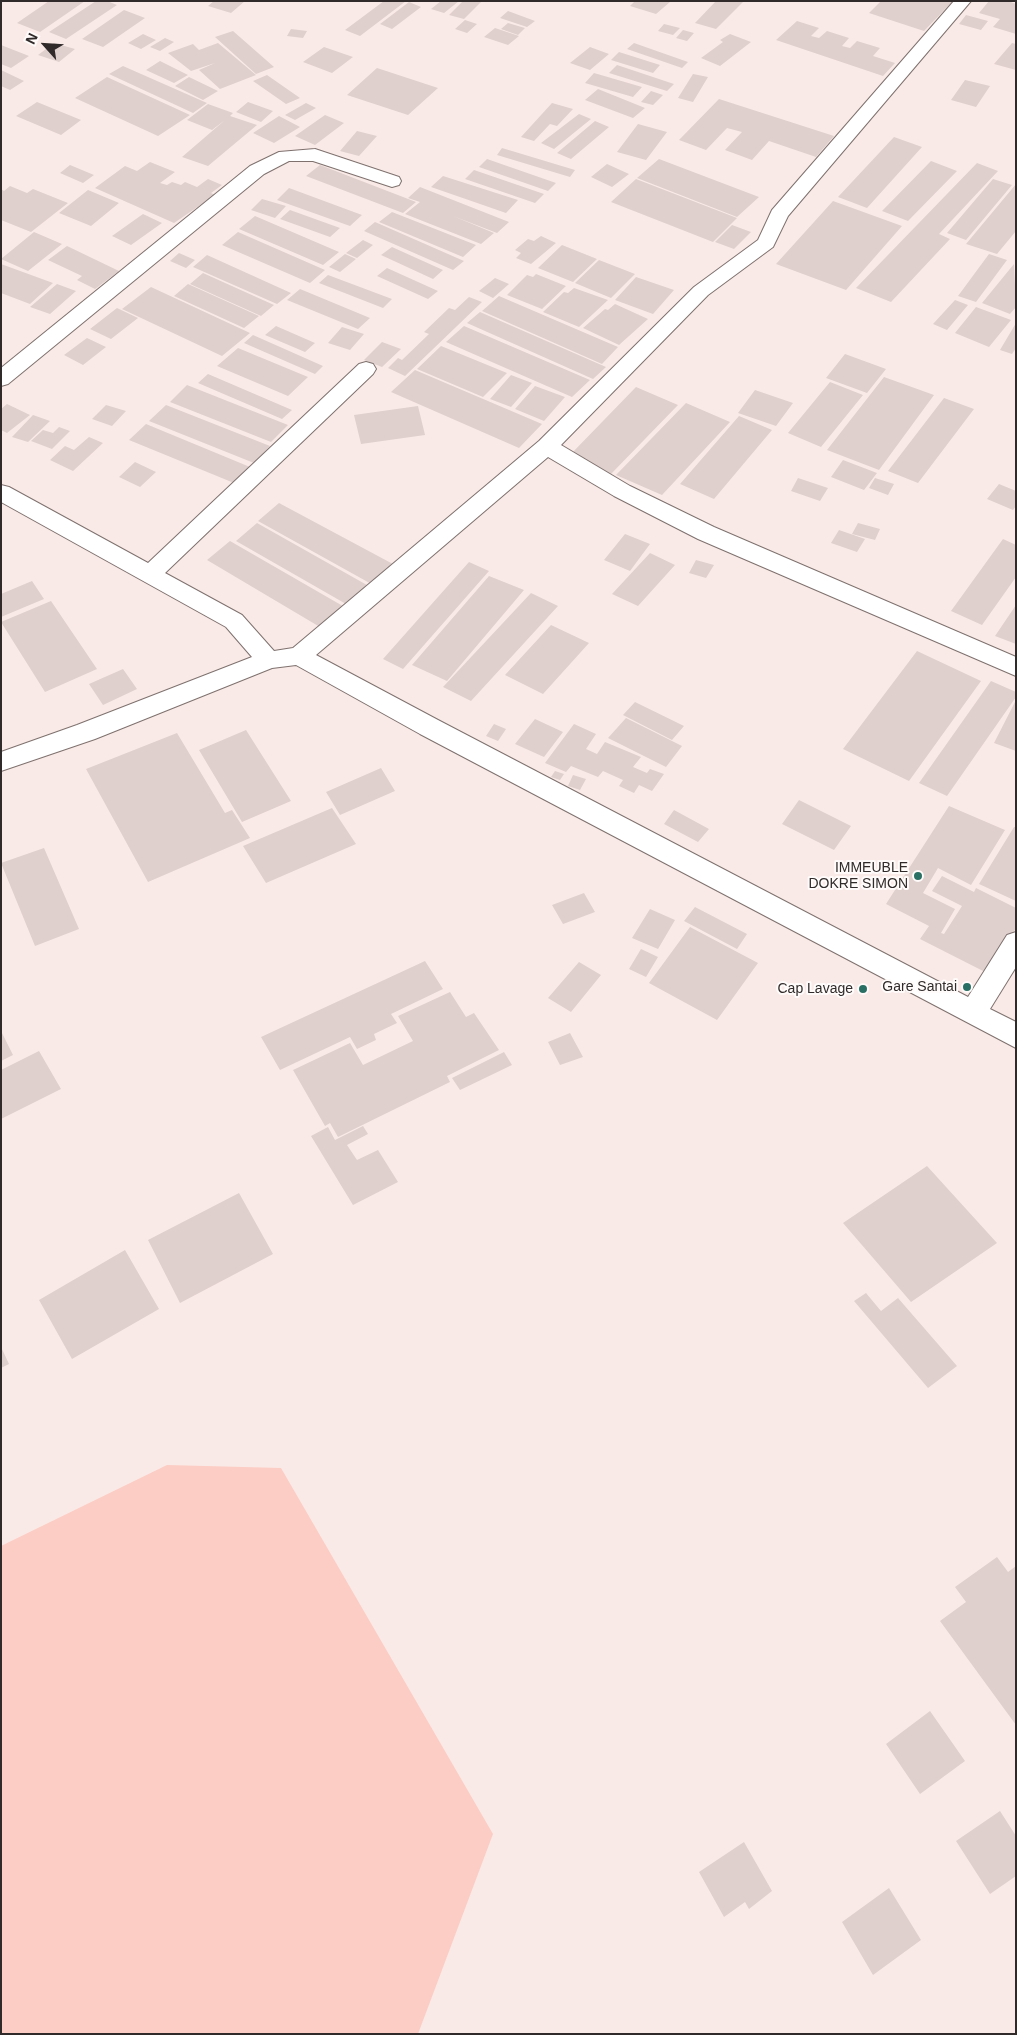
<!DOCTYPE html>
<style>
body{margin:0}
#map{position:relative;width:1017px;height:2035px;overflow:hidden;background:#faeae7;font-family:Helvetica,sans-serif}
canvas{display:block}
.frame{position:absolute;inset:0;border:2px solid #302b2a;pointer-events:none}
.north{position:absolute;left:20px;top:20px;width:50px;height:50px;-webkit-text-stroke:4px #fefbfa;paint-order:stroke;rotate:296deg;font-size:14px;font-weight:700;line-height:20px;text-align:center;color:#302b2a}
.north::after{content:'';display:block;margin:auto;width:18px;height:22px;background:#302b2a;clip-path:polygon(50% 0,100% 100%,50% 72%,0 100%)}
</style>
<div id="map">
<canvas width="1017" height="2035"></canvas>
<div class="frame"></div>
<div class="north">N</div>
</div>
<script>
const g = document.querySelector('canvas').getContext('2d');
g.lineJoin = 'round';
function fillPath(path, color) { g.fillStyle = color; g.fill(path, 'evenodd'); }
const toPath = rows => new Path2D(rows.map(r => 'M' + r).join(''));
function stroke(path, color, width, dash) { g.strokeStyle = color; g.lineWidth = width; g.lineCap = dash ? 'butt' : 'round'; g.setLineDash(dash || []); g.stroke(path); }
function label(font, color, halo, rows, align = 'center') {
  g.font = font + ' Helvetica,sans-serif'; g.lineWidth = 4; g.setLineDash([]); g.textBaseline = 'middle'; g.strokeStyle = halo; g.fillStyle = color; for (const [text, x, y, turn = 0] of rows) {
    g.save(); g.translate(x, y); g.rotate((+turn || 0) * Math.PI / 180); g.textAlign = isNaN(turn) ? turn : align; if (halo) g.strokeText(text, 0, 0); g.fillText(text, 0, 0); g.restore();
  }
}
const green = toPath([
 [167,1465,281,1468,493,1834,418,2034,1,2034,1,1546]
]);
const building = toPath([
 [49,1,85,1,40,32,17,23],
 [96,1,107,1,117,5,66,39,49,32],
 [214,1,245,1,231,13,208,6],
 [384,1,406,1,360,36,345,30],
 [441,1,459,1,444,13,431,9],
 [463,1,482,1,464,19,449,15],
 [635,1,668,1,670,2,656,14,630,6],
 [716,1,744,1,716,29,695,23],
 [881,1,950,1,952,2,924,31,869,13],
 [989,1,1008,1,1016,4,1016,34,993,27,1000,19,979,13],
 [409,2,421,7,392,29,380,24],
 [124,10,145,18,103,47,82,39],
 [508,11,535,21,527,27,500,18],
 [966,15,988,21,981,30,959,24],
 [465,20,477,24,467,33,455,29],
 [797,21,819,28,811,36,819,38,827,31,849,38,842,46,850,48,857,41,880,48,873,56,895,63,883,76,776,40],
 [508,23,525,28,518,35,501,29],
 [664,24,680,28,673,35,658,31],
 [495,28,519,36,508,45,484,37],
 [291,29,307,31,303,38,287,36],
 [683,30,694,33,687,41,676,38],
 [233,31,274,67,256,74,215,37],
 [143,34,156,40,141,49,128,43],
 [730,34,751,42,720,66,701,58,723,42,720,40],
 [165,38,174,42,160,51,150,47],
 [54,43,75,49,59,62,38,55],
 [218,43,256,75,220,89,199,70,215,63,191,71,168,53,193,44,199,50],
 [634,43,688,62,682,68,627,49],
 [1012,43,1016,44,1016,70,994,64],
 [1,45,29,56,11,68,1,64],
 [324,47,353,57,332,73,303,62],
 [590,47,609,54,590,70,570,63],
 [619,52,660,65,653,73,611,60],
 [160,61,188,75,174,83,146,70],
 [617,65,674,84,667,91,609,73],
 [123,66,207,103,193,113,109,74],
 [377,68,438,88,408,115,347,95],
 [1,70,24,81,10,90,1,86],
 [594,73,642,87,633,97,585,83],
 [693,74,708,77,693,102,678,98],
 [267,75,300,98,286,104,253,81],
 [107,77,190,115,158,136,75,98],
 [189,77,218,91,203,100,175,86],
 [965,80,990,86,976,107,951,100],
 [598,89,645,108,633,118,585,100],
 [651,91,663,95,653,105,641,102],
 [719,99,834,136,816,157,769,141,752,160,725,150,742,132,727,128,706,150,679,140],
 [37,102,81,120,61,135,16,116],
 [248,102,273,111,261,122,236,112],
 [306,103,316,108,295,120,285,115],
 [552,103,573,109,557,126,550,124,534,141,521,137],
 [208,104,233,113,230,116,257,125,208,166,182,157,225,120,212,130,187,120],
 [579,114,591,119,554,149,541,143],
 [325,115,344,123,315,145,295,136],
 [279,116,300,127,274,143,253,133],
 [595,121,609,127,571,159,557,153],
 [638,124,667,132,646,160,617,152],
 [357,131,377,136,359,156,340,151],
 [894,137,922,147,867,208,838,197],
 [502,148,575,170,570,177,497,155],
 [487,159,556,183,548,191,479,167],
 [659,159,759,197,737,217,637,178],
 [931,161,957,171,908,221,882,211],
 [150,162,175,172,160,183,167,185,172,182,181,185,185,182,197,187,208,179,222,185,211,193,215,195,174,223,95,188,125,166,137,171],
 [977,163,998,171,939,234,950,239,891,302,856,288],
 [607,164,629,174,612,187,591,177],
 [70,165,94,175,83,183,60,173],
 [320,165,416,202,403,213,306,176],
 [474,170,544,194,535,203,465,179],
 [443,176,518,200,506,213,431,187],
 [636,179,737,218,713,242,611,202],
 [993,179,1012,185,966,240,947,233],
 [1016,184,1016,231,997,254,966,244],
 [10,186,27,193,33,189,68,203,31,232,1,220,1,189,4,191],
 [420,187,509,222,497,233,453,216,494,233,481,244,405,214,420,202,408,198],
 [289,188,362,215,350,226,277,200],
 [88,190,119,203,91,226,59,213],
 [262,199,286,206,275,218,251,210],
 [833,201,902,226,846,290,776,264],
 [290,210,340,228,330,237,280,219],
 [392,212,476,245,463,257,379,222],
 [143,214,162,223,131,245,112,236],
 [255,216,339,252,323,265,239,229],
 [375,222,464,261,453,270,364,231],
 [732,225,751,232,734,249,715,242],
 [34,232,62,244,28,271,1,259],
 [238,232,325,270,310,283,222,245],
 [541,236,556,243,531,264,516,258,521,253,515,250,528,239,534,241],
 [363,240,373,245,357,258,346,253],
 [562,245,597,259,573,282,538,268],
 [67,246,119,271,95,289,77,280,82,276,48,260],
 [392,247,443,270,433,279,381,255],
 [179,253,195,260,186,268,170,261],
 [345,254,356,259,340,272,329,267],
 [989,254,1007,260,976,302,958,296],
 [207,255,291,293,277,304,193,267],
 [599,260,635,274,611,298,575,283],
 [1,264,53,283,30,304,1,293],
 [1014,264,1016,307,1010,314,982,303],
 [387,268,438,291,428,299,377,276],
 [203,273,274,305,261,316,190,284],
 [536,274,566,286,542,309,507,295,527,275,533,277],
 [328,275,392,299,383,308,319,283],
 [636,277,674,290,653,314,615,300],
 [495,278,509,284,493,298,479,291],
 [57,284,76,291,50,314,30,307],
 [188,284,259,316,244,328,174,296],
 [151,287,250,333,222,356,122,309],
 [574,288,608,300,579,327,543,312,564,292,568,293],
 [300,289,370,318,358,329,287,300],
 [499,296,618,347,602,364,482,311],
 [469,297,482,302,405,376,388,368,398,358,402,360,429,334,424,332,449,308,455,310],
 [955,300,968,305,947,330,933,324],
 [615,304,648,319,619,345,583,328,605,309,608,310],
 [976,307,1011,320,989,347,955,333],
 [117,308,138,318,111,339,90,329],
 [480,312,606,367,593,379,467,323],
 [1016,323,1016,348,1012,354,1000,350],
 [276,326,315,343,305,352,265,335],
 [464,326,590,380,572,397,446,342],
 [342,327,364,334,350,350,328,343],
 [253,335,323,366,315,374,244,343],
 [87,338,106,347,83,365,64,355],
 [382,342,401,349,382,367,364,360],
 [441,346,507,373,483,397,417,369],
 [238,348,308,377,288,396,217,366],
 [845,354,886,369,867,393,826,378],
 [415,370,542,424,519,448,391,392],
 [208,374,292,410,282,419,198,383],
 [511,375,532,383,511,407,490,399],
 [884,377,934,395,879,470,827,450],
 [830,382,863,395,821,447,788,433],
 [187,385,288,425,271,442,170,402],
 [535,386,565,397,544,421,515,409],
 [636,387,678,405,611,474,570,455],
 [755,390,793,403,776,426,738,413],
 [944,398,974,409,918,483,888,471],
 [686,403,730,422,662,495,616,475],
 [7,404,30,415,7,433,1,430,1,409],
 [106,405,126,411,112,426,92,419],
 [166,405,270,446,254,463,149,421],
 [418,406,425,435,361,444,354,415],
 [33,415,50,421,28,442,12,437],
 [739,416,772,430,714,499,680,484],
 [146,424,250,467,234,483,129,440],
 [59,427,70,431,52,449,31,441,43,430,53,433],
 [89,437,103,443,73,471,50,460,65,446,74,450],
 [843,460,877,473,864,490,831,477],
 [135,462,156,472,140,487,119,477],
 [798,478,828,488,820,501,791,491],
 [875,478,894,484,888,495,869,488],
 [999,484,1016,491,1016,506,1013,510,987,499],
 [279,503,406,571,384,591,258,521],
 [257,523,374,589,353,608,236,541],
 [858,523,880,529,875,540,852,534],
 [839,530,865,539,857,552,831,543],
 [625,534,650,544,630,571,604,560],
 [1003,539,1016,545,1016,577,982,625,951,611],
 [230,541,348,609,325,630,207,560],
 [650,553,675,565,638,606,612,594],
 [696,560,714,565,706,578,689,573],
 [469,562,489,571,403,669,383,659],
 [489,576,524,590,447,681,412,665],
 [32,581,44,599,1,617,1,594],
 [531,593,558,606,471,701,443,687],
 [51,601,97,669,45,692,1,622],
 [1016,605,1016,644,995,636],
 [551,625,589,643,543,694,505,675],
 [917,651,981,681,909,781,843,749],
 [123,669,137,689,103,705,89,684],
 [991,681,1016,692,1016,697,947,796,919,783],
 [1016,700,1016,751,994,743],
 [635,702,684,726,672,740,623,715],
 [626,718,682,746,666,767,608,738],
 [535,719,563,732,544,757,515,744],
 [494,724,506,729,498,741,486,736],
 [574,724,596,734,586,749,597,754,605,742,641,757,633,767,647,773,650,769,664,774,652,791,639,785,634,793,619,786,623,780,603,771,598,777,571,766,566,772,545,763],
 [246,730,291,801,242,822,199,750],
 [177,733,225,813,232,810,250,838,148,882,86,769],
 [381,768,395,791,340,815,326,792],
 [555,771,564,774,560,780,551,777],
 [573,775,586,779,580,790,568,786],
 [799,800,851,826,834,850,782,824],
 [949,806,1005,830,971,885,938,868,923,893,955,909,941,933,944,934,962,906,932,891,942,876,974,892,976,888,1016,908,1016,928,987,973,920,939,929,926,886,904],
 [332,808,356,844,266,883,243,846],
 [674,810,709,829,698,842,664,824],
 [1014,827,1016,827,1016,901,979,884],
 [44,848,79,929,35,946,1,863],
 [584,893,595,912,563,924,552,905],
 [695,907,747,934,737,949,684,921],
 [650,909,675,920,658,949,632,938],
 [690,927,758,963,717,1020,649,983],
 [641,949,658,957,646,977,629,969],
 [425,961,443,989,391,1014,397,1023,374,1034,376,1040,357,1049,350,1037,280,1070,261,1037],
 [579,962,601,975,571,1012,548,998],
 [450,992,466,1017,474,1013,499,1050,447,1076,450,1082,338,1137,330,1123,325,1126,293,1070,350,1043,363,1065,413,1041,398,1016],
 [1,1031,13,1055,1,1061],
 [570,1033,583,1057,560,1065,548,1042],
 [39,1051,61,1089,1,1119,1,1070],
 [504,1052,512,1065,460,1090,452,1078],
 [363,1126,368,1134,347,1145,357,1160,378,1150,398,1182,353,1205,311,1136,328,1127,335,1140],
 [927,1166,997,1243,911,1302,843,1223],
 [239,1193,273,1254,180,1303,148,1240],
 [125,1250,159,1309,72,1359,39,1300],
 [866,1293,881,1311,898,1298,957,1366,928,1388,854,1301],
 [1,1347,9,1364,1,1368],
 [997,1557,1008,1572,1016,1566,1016,1725,940,1621,966,1602,955,1587],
 [930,1711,965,1761,920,1794,886,1744],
 [1000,1811,1016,1836,1016,1876,990,1894,956,1841],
 [744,1842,772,1891,749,1909,745,1902,724,1917,699,1872],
 [889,1888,921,1940,873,1975,842,1922]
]);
const minor = toPath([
 [954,1,971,1,788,216,773,247,708,295,561,445,630,486,714,527,1016,657,1016,676,698,539,614,496,548,457,316,655,438,720,968,997,1007,935,1016,932,1016,967,990,1009,1016,1022,1016,1048,420,734,296,665,272,668,95,739,1,771,1,752,77,725,252,657,226,627,1,502,1,485,9,487,148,563,359,364,366,362,373,364,376,369,373,374,165,573,242,615,274,651,293,648,539,441,694,287,758,240,772,210,954,1],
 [315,149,399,177,401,181,399,185,392,187,313,161,289,161,264,174,8,384,1,386,1,368,250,166,279,152,315,149]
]);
const markers = [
 [918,876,5,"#2a6f63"],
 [967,987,5,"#2a6f63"],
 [863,989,5,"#2a6f63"]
];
const poiNames = [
 ["IMMEUBLE",908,868],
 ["DOKRE SIMON",908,884],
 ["Gare Santai",957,987],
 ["Cap Lavage",853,989]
];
fillPath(green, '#fccdc4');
fillPath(building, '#dfcfcd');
stroke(minor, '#7e716e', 2);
fillPath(minor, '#fff');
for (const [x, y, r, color] of markers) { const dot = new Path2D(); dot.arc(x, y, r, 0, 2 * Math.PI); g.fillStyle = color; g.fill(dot); stroke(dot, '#fefbfa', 2); }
label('14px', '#302b2a', '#fefbfa', poiNames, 'right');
</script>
